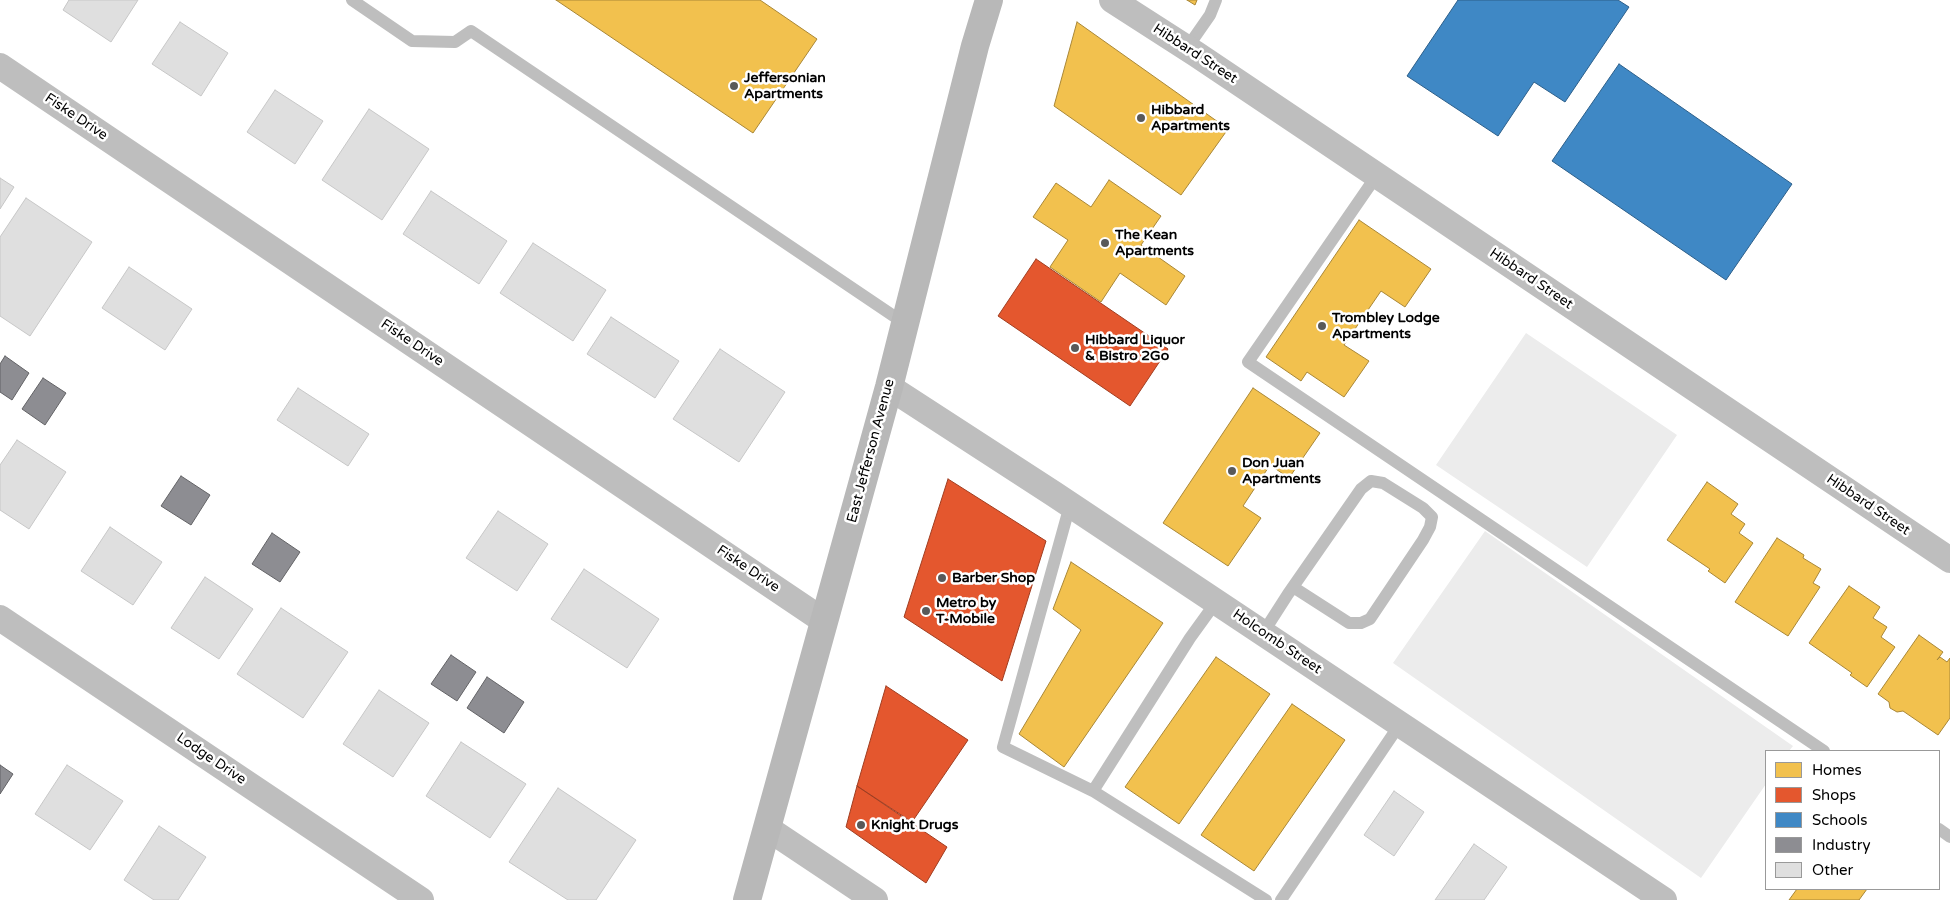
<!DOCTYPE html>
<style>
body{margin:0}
#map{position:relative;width:1950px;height:900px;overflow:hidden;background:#fff;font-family:"Varela Round",sans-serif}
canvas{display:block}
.legend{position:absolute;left:1765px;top:750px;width:175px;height:140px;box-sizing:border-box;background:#fff;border:1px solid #999;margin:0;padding:6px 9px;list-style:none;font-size:15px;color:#000}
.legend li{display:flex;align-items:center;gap:10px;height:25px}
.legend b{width:25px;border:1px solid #999}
</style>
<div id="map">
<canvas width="1950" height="900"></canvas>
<ul class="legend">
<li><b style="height:14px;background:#f2c14e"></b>Homes</li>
<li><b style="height:14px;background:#e4572e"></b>Shops</li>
<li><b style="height:14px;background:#3f88c5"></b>Schools</li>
<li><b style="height:14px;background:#8d8d92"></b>Industry</li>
<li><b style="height:14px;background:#dfdfdf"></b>Other</li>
</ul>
</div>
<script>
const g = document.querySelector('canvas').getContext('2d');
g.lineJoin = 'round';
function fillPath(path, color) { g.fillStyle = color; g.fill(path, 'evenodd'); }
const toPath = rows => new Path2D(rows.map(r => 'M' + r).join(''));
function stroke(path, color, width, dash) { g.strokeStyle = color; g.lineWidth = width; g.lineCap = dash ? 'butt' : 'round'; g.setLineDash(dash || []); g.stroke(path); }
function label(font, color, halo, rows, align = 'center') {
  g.font = font + ' "Varela Round",sans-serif'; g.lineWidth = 5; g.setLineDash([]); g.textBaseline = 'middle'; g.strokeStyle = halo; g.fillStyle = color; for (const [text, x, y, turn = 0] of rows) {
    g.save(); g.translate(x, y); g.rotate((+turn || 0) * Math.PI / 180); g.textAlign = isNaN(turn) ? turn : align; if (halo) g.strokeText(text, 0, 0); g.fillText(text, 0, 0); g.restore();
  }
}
const green = toPath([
 [1526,333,1677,435,1587,567,1436,465],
 [1485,531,1793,746,1789,751,1766,751,1766,784,1701,878,1393,663]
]);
const homes = toPath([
 [556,0,760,0,817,39,753,133,556,0],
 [1187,0,1197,0,1195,5,1187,0],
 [1077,22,1228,129,1181,195,1054,106,1077,22],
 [1109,180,1161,216,1141,245,1185,276,1166,305,1120,273,1101,302,1050,267,1068,240,1033,217,1056,183,1091,207,1109,180],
 [1359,220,1431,269,1405,307,1381,291,1344,345,1369,361,1344,397,1307,372,1301,381,1266,357,1359,220],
 [1253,388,1320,433,1289,478,1270,465,1243,506,1261,518,1228,566,1163,523,1253,388],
 [1707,482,1738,504,1731,514,1745,524,1739,533,1753,543,1725,583,1708,571,1710,569,1667,540,1707,482],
 [1777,538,1804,555,1803,558,1821,569,1813,583,1820,587,1788,636,1735,602,1777,538],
 [1071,562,1163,623,1064,767,1019,734,1081,630,1053,609,1071,562],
 [1849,586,1880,607,1873,618,1887,627,1881,637,1895,647,1867,687,1850,675,1852,673,1809,643,1849,586],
 [1919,635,1943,652,1937,660,1940,657,1947,662,1950,658,1950,718,1938,735,1903,711,1897,712,1890,708,1889,702,1878,694,1919,635],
 [1216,657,1270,694,1179,824,1125,787,1216,657],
 [1292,704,1345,740,1254,871,1201,835,1292,704],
 [1797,889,1867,889,1859,900,1789,900,1797,889]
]);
const shops = toPath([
 [1036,259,1168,349,1130,406,998,316,1036,259],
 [948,479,1046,541,1002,681,904,617,948,479],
 [886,686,968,740,912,822,857,786,886,686],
 [857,786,947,847,926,883,846,827,857,786]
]);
const schools = toPath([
 [1458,0,1618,0,1629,7,1565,102,1534,82,1498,136,1407,76,1458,0],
 [1619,64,1792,184,1726,280,1552,161,1619,64]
]);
const industry = toPath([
 [5,356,29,373,12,400,0,392,0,364,5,356],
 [43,378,66,393,45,425,22,409,43,378],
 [181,476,210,495,191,525,161,506,181,476],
 [272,533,300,552,280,582,252,564,272,533],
 [451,655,476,672,457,701,431,684,451,655],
 [487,677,524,702,504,733,467,708,487,677],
 [0,765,13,774,0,794,0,765]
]);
const building = toPath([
 [69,0,138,0,111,42,63,10,69,0],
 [180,22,228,53,201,96,152,64,180,22],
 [275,90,323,121,295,164,247,132,275,90],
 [369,109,429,149,382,220,322,180,369,109],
 [0,178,14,187,0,209,0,178],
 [431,191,507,241,479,284,403,234,431,191],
 [26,198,92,242,30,336,0,316,0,237,26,198],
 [533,243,606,290,573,341,500,293,533,243],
 [129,267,192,309,165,350,102,308,129,267],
 [611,317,679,361,655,398,587,354,611,317],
 [720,349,785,392,739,462,673,419,720,349],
 [298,388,369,434,348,466,277,420,298,388],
 [17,440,66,472,29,529,0,510,0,465,17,440],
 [498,511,548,544,517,591,466,558,498,511],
 [110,527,162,562,133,605,81,571,110,527],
 [584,569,659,619,627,668,551,619,584,569],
 [205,577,253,609,219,659,171,628,205,577],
 [281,608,348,652,303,718,237,674,281,608],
 [379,690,429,723,393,777,343,744,379,690],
 [461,742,526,784,490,838,426,796,461,742],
 [67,765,123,801,90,850,35,814,67,765],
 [558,788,636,840,596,900,568,900,509,862,558,788],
 [1394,791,1424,812,1394,856,1364,835,1394,791],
 [159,826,206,857,178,900,154,900,124,880,159,826],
 [1474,844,1507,867,1484,900,1435,900,1474,844]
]);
const lane = toPath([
 [352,0,412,41,455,42,471,31,904,323],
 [1187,48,1210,15,1216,0],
 [1377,175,1248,362,1824,751],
 [1070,505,1003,747,1093,791,1266,900],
 [1263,633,1288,594,1361,489,1371,481,1383,483,1423,508,1432,517,1430,527,1423,540,1370,619,1361,623,1349,623,1293,587],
 [1093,791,1190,638,1216,602],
 [1939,829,1950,837],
 [1281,900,1400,724]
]);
const street = toPath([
 [1112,0,1196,54,1950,560],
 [0,66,824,621],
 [889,387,1054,494,1664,900],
 [0,618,421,900],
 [767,828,875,900]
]);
const secondary = toPath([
 [747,900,889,387,975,46,989,0]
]);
const markers = [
 [734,86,5,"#595959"],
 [1141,118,5,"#595959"],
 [1105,243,5,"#595959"],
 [1322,326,5,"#595959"],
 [1075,348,5,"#595959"],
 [1232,471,5,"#595959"],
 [942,578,5,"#595959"],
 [926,611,5,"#595959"],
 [861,825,5,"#595959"]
];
const streetNames = [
 ["Hibbard Street",1195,54,33],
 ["Fiske Drive",76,117,34],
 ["Hibbard Street",1531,279,34],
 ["Fiske Drive",412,343,34],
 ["East Jefferson Avenue",871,451,-75],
 ["Hibbard Street",1868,505,34],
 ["Fiske Drive",748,569,34],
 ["Holcomb Street",1277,642,34],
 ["Lodge Drive",211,759,34]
];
const poiNames = [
 ["Jeffersonian",744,78],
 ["Apartments",744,94],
 ["Hibbard",1151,110],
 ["Apartments",1151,126],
 ["The Kean",1115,235],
 ["Apartments",1115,251],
 ["Trombley Lodge",1332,318],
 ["Apartments",1332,334],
 ["Hibbard Liquor",1085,340],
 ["& Bistro 2Go",1085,356],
 ["Don Juan",1242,463],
 ["Apartments",1242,479],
 ["Barber Shop",952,578],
 ["Metro by",936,603],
 ["T-Mobile",936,619],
 ["Knight Drugs",871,825]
];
fillPath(green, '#ececec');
fillPath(homes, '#f2c14e');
stroke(homes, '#a98737', 1);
fillPath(shops, '#e4572e');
stroke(shops, '#a03d20', 1);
fillPath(schools, '#3f88c5');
stroke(schools, '#2c5f8a', 1);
fillPath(industry, '#8d8d92');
stroke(industry, '#636366', 1);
fillPath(building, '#dfdfdf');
stroke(building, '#c7c7c7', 1);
stroke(lane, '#bebebe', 12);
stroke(street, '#bebebe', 26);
stroke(secondary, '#b8b8b8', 28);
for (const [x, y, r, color] of markers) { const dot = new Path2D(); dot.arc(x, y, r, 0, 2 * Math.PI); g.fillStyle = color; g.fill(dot); stroke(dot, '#fff', 2); }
label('14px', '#000', '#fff', streetNames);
label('bold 14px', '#000', '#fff', poiNames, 'left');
</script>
